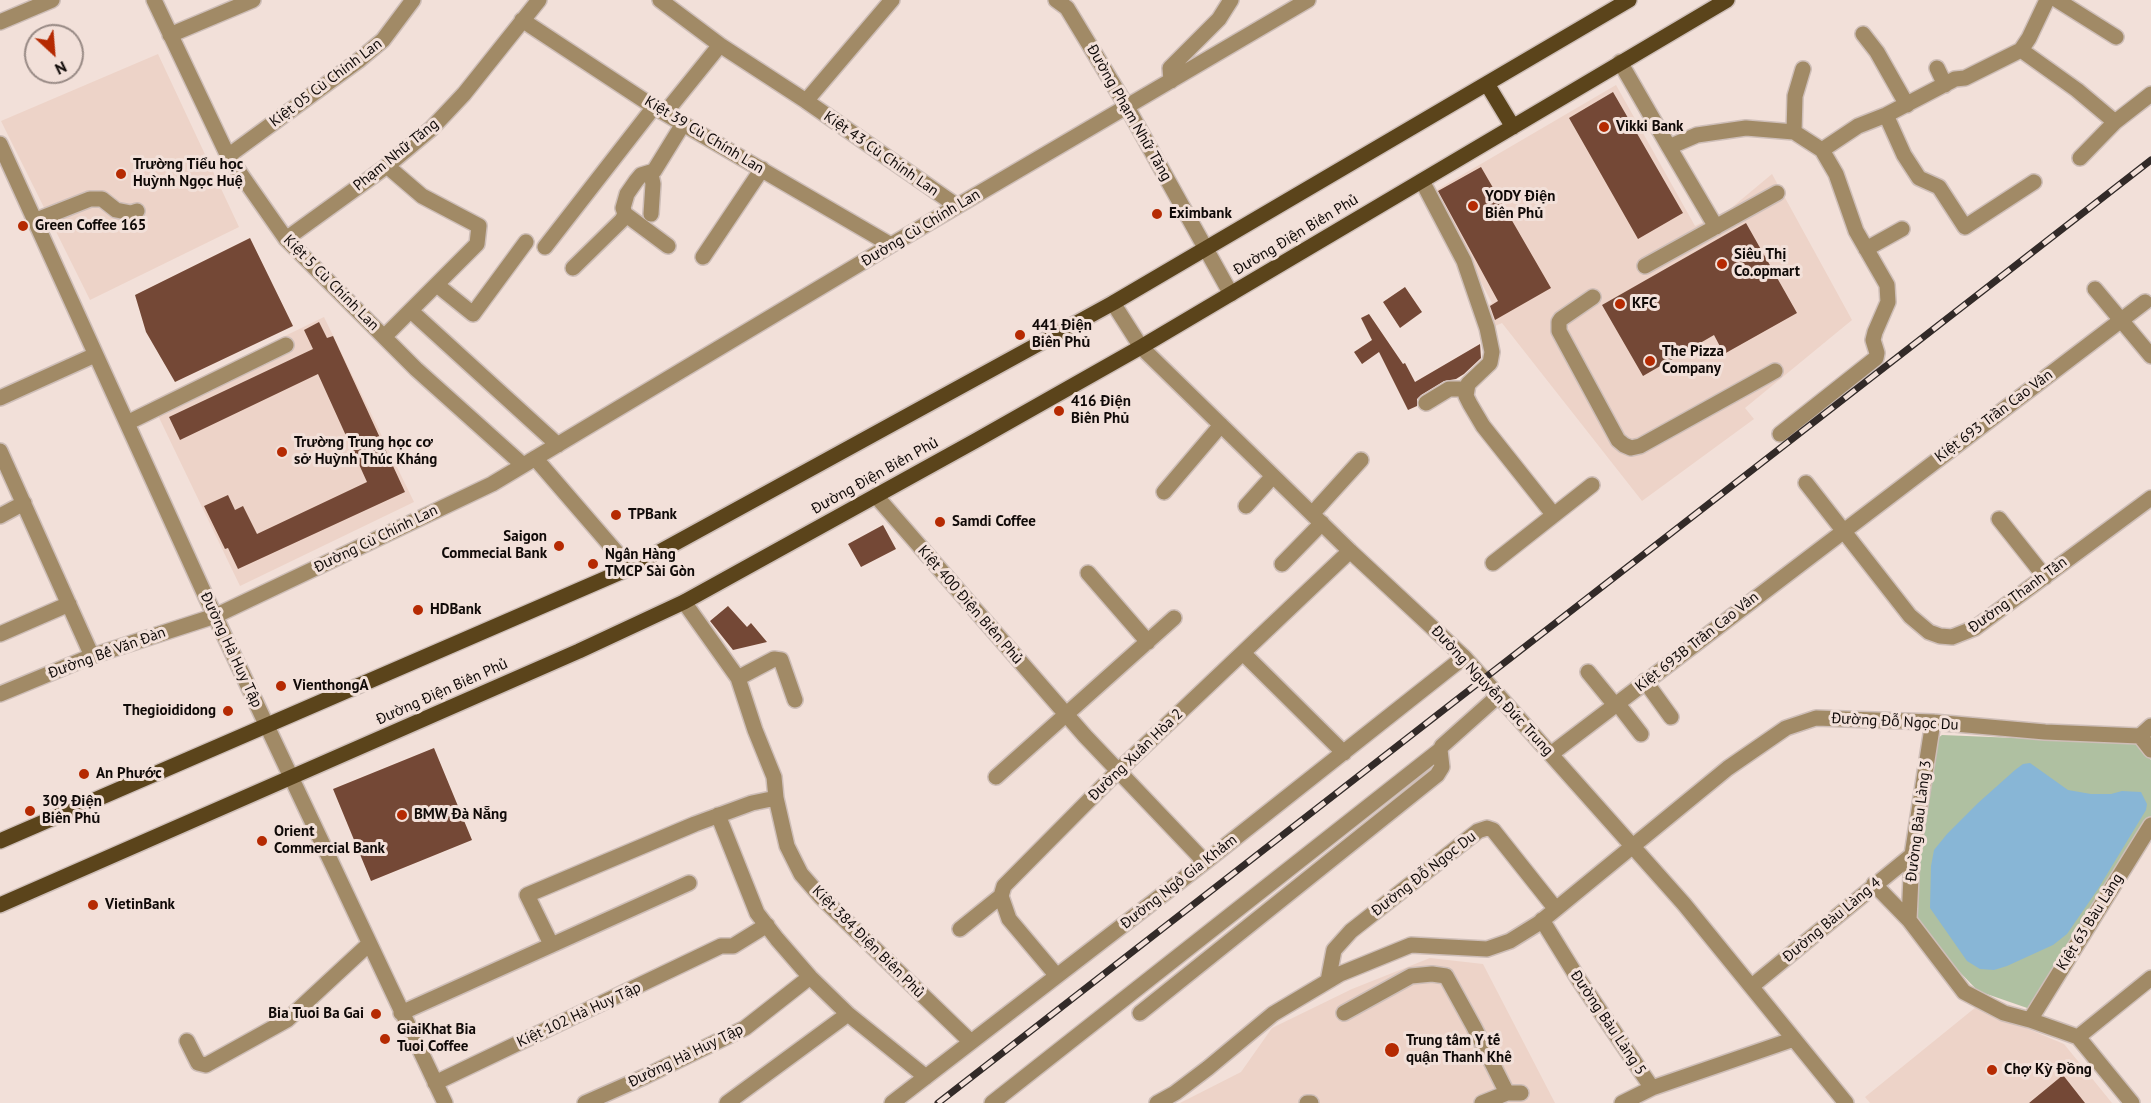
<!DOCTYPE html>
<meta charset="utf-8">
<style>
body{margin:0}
#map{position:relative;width:2151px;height:1103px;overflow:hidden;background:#f2e0d9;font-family:"PT Sans",sans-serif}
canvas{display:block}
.north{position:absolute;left:24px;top:24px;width:60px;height:60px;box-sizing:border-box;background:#f2e0d9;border:2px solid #988a85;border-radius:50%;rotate:154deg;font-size:16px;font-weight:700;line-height:24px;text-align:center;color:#100a08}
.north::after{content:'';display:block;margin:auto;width:21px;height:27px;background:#b52a02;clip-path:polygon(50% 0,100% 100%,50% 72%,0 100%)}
</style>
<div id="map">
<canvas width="2151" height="1103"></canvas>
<div class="north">N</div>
</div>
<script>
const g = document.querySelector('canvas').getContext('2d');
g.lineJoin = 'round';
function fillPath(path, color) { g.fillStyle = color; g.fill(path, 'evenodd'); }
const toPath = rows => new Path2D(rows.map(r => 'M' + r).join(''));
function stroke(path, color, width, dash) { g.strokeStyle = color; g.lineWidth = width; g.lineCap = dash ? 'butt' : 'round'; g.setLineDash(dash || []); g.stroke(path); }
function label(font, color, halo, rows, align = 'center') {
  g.font = font + ' "PT Sans",sans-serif'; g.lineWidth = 6; g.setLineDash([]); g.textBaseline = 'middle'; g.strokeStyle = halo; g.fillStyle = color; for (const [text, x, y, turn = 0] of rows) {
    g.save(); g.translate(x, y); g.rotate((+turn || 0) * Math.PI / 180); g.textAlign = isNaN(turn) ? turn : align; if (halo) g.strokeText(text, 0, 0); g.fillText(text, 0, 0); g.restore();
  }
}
const built = toPath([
 [158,54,239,227,90,300,1,121],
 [1616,85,1695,226,1730,209,1772,174,1852,320,1745,408,1754,419,1642,501,1502,323,1495,326,1485,307,1492,303,1433,192],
 [324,317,414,502,240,586,151,401],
 [1430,958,1483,964,1555,1103,1180,1103,1241,1072,1272,1028,1352,989],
 [1976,1007,2064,1044,2112,1103,1870,1103,1865,1097]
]);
const green = toPath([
 [1942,735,2137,743,2151,760,2151,821,2033,1010,1978,991,1921,932,1915,913,1913,857,1934,741]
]);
const water = toPath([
 [2030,763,2068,790,2091,794,2111,794,2122,791,2141,792,2147,804,2146,810,2098,889,2067,934,2053,945,2007,966,1994,970,1980,969,1967,961,1930,908,1931,866,1934,850,1947,834,1978,803,2015,770,2023,764]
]);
const building = toPath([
 [1613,92,1683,213,1638,239,1569,118],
 [1481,167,1551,288,1495,320,1490,306,1498,301,1438,191],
 [1746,223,1797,313,1724,354,1714,335,1643,376,1602,305],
 [250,238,293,326,175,382,146,332,135,295],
 [1405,287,1422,312,1400,328,1383,302],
 [1369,314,1403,364,1405,363,1415,382,1480,344,1481,358,1464,374,1456,379,1444,381,1421,395,1417,399,1417,406,1408,410,1379,352,1362,364,1354,352,1372,340,1361,318],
 [319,322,327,338,333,336,405,492,238,569,228,548,225,549,204,506,228,495,235,510,243,506,257,534,367,482,318,374,180,440,169,417,313,349,304,330],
 [883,525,896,549,861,567,848,544],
 [728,606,747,627,751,623,767,642,733,650,710,621],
 [434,748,472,840,371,881,333,789],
 [2063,1075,2085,1103,2029,1103]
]);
const minor = toPath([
 [154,0,228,156,286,239,416,369,523,465],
 [660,0,720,45,806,101,957,206],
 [1056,0,1067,8,1127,107,1231,294],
 [2057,0,2116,37],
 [522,20,654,107,891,245],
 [0,22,52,0],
 [1863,34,1877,52,1907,105],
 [170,35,253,0],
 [2021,50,2077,90,2115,122,2151,94],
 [1620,62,1669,147,1697,135,1746,128,1794,132,1822,150,1836,174,1856,231,1887,285,1888,302,1875,332,1873,340,1877,353,1876,358,1780,434],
 [1937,68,1945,85],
 [1171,81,1170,68,1219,19,1231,0],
 [806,101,892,0],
 [665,113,720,45],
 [1886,115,1904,155,1919,178,1939,187,1965,227,2034,182],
 [1794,132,1795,96,1803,69],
 [0,144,206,597,445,1103],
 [1669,147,1716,227],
 [1822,150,1858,126,1886,115,1955,79,1965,78,2021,50,2029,38,2047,0],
 [228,156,358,61,383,40,413,0],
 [2080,158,2115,122],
 [648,174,652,179,653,184,651,214],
 [1422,181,1464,261,1487,328,1492,352,1490,363,1468,384,1466,396,1470,404,1483,426,1553,514],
 [625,214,668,246],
 [34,221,90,199,102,199,116,210,131,213,137,211],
 [286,239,387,166,431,129,464,94,539,0],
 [545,247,654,107],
 [1866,249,1902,229],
 [703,257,762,169],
 [1645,266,1777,193],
 [573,268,622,220,625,214,623,208,627,194,636,181,641,175,654,171,683,124],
 [437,285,473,314,526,242],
 [2095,289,2151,356],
 [1593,297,1561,319,1559,322,1559,331,1618,440,1624,445,1631,448,1640,446,1775,371],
 [1113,303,1141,347,1350,551,1464,657,1684,904,1846,1103],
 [411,311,558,445],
 [384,337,477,244,479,226,422,196,387,166],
 [0,398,95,355],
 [1426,403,1449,389,1466,389],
 [127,423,286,345],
 [0,451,92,656],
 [535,458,630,568],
 [1806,483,1910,616,1929,632,1940,636,1952,637,1975,628,2151,498],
 [1164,492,1221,425],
 [876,496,1085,736,1205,862],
 [1246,506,1273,476],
 [1312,514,1361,460],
 [0,516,24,503],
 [1999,519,2045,577],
 [1493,563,1592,485],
 [1282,564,1322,523],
 [1088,573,1148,642],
 [684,602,738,678,755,730,774,777,776,798,787,846,801,874,821,897,971,1042],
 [0,634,69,604],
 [1243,653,1344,753],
 [1588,672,1615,705],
 [738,678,774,659,781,660,795,700],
 [1645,681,1671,717],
 [0,694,92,656,215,616,492,484,891,245,1308,0],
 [1617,703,1641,734],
 [1933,722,1912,855,1909,920,1964,992,2004,1013,2030,1020,2078,1037,2132,1103],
 [2140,736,2151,750],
 [1551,754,2145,302],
 [996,777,1174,618],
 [718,815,757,913,777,939,810,977,848,1014,926,1077],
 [1874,884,1909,920],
 [1542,920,1579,980,1652,1088,1794,1039],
 [960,929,1001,896],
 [551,944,527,895,695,824,752,803,776,798],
 [1057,976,1009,919,1001,896,1004,886,1117,772,1350,551],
 [1328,981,1334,950,1351,931,1478,831,1487,828,1493,830,1555,908],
 [1752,986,1912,855],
 [401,1013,689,883],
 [1140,1013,1437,775,1442,767,1440,750,1442,746,1498,696],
 [1344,1013,1411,976,1432,974,1446,976,1474,1027,1507,1093],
 [2030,1020,2151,825],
 [2078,1037,2151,978],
 [187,1041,198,1063,206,1065,287,1020,369,944],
 [435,1083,721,946,733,946,767,925],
 [585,1103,644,1077,745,1028,810,977],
 [727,1103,848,1014],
 [892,1103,1205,862,1464,657],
 [992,1103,1440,750],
 [1157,1103,1175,1093,1208,1068,1273,1014,1340,974,1411,945,1487,949,1510,941,1539,923,1728,768,1786,728,1816,718,1933,722,2045,732,2140,736,2151,726],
 [1307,1103,1311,1103],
 [1482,1103,1507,1093,1521,1093],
 [1622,1103,1652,1088]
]);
const major = toPath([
 [1487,84,1513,127],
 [0,841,630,568,1113,303,1629,0],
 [0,905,579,651,684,602,975,441,1141,347,1727,0]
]);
const rail = toPath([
 [938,1103,2151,160]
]);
const markers = [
 [1604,127,6,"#b52a02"],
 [121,174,6,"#b52a02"],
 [1473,206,6,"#b52a02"],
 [1157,214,6,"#b52a02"],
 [23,226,6,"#b52a02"],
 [1722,264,6,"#b52a02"],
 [1620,304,6,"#b52a02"],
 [1020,335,6,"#b52a02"],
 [1650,361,6,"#b52a02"],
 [1059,411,6,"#b52a02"],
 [282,452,6,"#b52a02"],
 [616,515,6,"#b52a02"],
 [940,522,6,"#b52a02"],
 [559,546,6,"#b52a02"],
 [593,564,6,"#b52a02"],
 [418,610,6,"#b52a02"],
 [281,686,6,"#b52a02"],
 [228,711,6,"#b52a02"],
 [84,774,6,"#b52a02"],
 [30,811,6,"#b52a02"],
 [402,815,6,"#b52a02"],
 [262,841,6,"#b52a02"],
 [93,905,6,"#b52a02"],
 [376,1014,6,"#b52a02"],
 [385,1039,6,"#b52a02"],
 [1392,1050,8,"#b52a02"],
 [1992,1070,6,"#b52a02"]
];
const streetNames = [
 ["Kiệt 05 Cù Chính Lan",326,83,-37],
 ["Đường Phạm Nhữ Tăng",1129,113,60],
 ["Kiệt 39 Cù Chính Lan",704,135,31],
 ["Kiệt 43 Cù Chính Lan",881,154,35],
 ["Phạm Nhữ Tăng",396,155,-39],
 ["Đường Cù Chính Lan",921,228,-31],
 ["Đường Điện Biên Phủ",1296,235,-31],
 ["Kiệt 5 Cù Chính Lan",331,283,45],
 ["Kiệt 693 Trần Cao Vân",1994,416,-37],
 ["Đường Điện Biên Phủ",875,476,-29],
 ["Đường Cù Chính Lan",376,539,-26],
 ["Đường Thanh Tân",2018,595,-36],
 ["Kiệt 400 Điện Biên Phủ",970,605,49],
 ["Kiệt 693B Trần Cao Vân",1697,642,-38],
 ["Đường Hà Huy Tập",231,650,65],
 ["Đường Bế Văn Đàn",107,653,-20],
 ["Đường Nguyễn Đức Trung",1492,691,47],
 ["Đường Điện Biên Phủ",442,692,-24],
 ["Đường Đỗ Ngọc Du",1895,722,3],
 ["Đường Xuân Hòa 2",1136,755,-44],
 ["Đường Bàu Làng 3",1919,821,-83],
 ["Đường Đỗ Ngọc Du",1424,874,-38],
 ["Đường Ngô Gia Khảm",1179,882,-38],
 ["Đường Bàu Làng 4",1832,920,-40],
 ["Kiệt 63 Bàu Làng",2090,922,-58],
 ["Kiệt 384 Điện Biên Phủ",868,942,45],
 ["Kiệt 102 Hà Huy Tập",579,1015,-25],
 ["Đường Bàu Làng 5",1608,1023,56],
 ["Đường Hà Huy Tập",686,1056,-26]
];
const poiNames = [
 ["Vikki Bank",1616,127],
 ["Trường Tiểu học",133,165],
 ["Huỳnh Ngọc Huệ",133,182],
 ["YODY Điện",1485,197],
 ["Biên Phủ",1485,214],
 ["Eximbank",1169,214],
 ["Green Coffee 165",35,226],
 ["Siêu Thị",1734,255],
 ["Co.opmart",1734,272],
 ["KFC",1632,304],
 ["441 Điện",1032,326],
 ["Biên Phủ",1032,343],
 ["The Pizza",1662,352],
 ["Company",1662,369],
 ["416 Điện",1071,402],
 ["Biên Phủ",1071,419],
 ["Trường Trung học cơ",294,443],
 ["sở Huỳnh Thúc Kháng",294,460],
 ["TPBank",628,515],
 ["Samdi Coffee",952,522],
 ["Saigon",547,537,"right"],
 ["Commecial Bank",547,554,"right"],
 ["Ngân Hàng",605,555],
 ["TMCP Sài Gòn",605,572],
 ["HDBank",430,610],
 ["VienthongA",293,686],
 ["Thegioididong",216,711,"right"],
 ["An Phước",96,774],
 ["309 Điện",42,802],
 ["Biên Phủ",42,819],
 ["BMW Đà Nẵng",414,815],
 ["Orient",274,832],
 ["Commercial Bank",274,849],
 ["VietinBank",105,905],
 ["Bia Tuoi Ba Gai",364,1014,"right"],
 ["GiaiKhat Bia",397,1030],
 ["Tuoi Coffee",397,1047],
 ["Trung tâm Y tế",1406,1041],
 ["quận Thanh Khê",1406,1058],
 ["Chợ Kỳ Đồng",2004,1070]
];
fillPath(built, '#edd3c8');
fillPath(green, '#afc0a1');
fillPath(water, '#88b6d6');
fillPath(building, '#744836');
stroke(minor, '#cebeb8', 18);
stroke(major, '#cebeb8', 18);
stroke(minor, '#a18a66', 15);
stroke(major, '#5b441b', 15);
stroke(rail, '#322a28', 7);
stroke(rail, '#f2e0d9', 4.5, [14]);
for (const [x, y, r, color] of markers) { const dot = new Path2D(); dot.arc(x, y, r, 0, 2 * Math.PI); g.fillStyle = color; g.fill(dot); stroke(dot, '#f2e0d9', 2); }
label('15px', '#100a08', '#f2e0d9', streetNames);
label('bold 15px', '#100a08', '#f2e0d9', poiNames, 'left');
</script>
